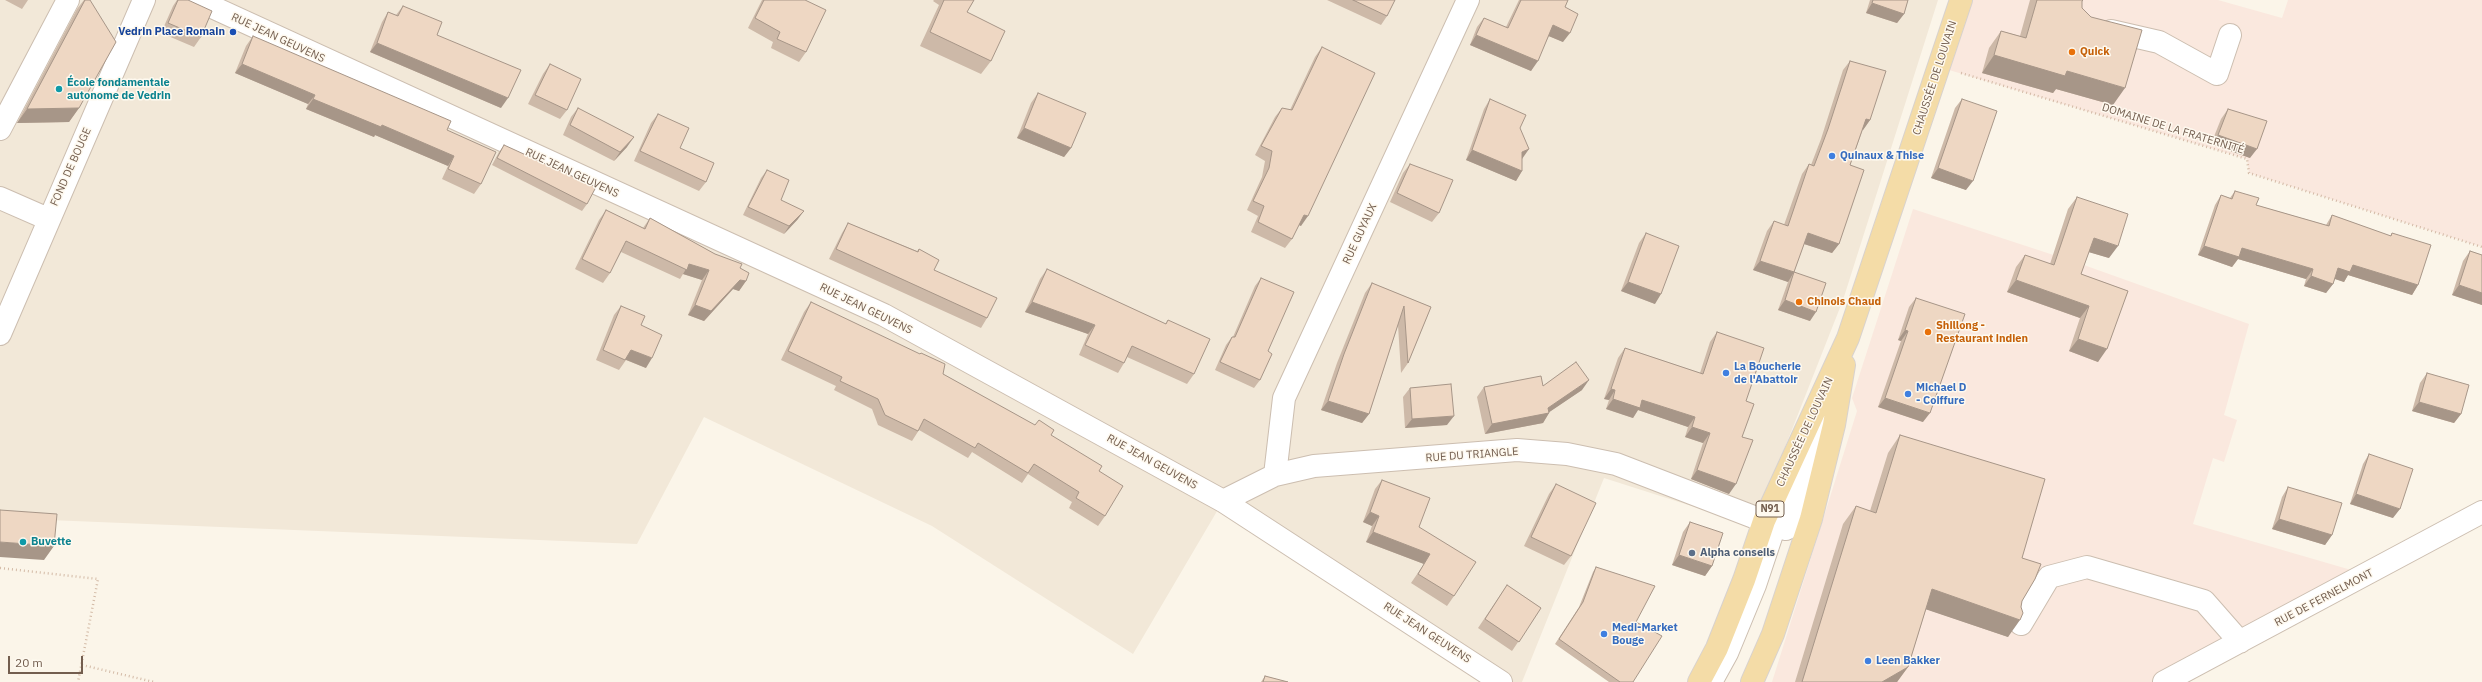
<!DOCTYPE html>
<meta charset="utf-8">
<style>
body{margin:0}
#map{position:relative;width:2482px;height:682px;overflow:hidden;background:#fbf5e9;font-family:"IBM Plex Sans",sans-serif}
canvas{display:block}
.scale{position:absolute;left:8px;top:656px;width:75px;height:18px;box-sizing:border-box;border:2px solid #735e4f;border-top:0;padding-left:5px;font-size:12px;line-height:14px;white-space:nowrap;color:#735e4f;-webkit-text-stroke:3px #fef9ef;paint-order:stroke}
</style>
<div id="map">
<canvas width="2482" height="682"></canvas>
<div class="scale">20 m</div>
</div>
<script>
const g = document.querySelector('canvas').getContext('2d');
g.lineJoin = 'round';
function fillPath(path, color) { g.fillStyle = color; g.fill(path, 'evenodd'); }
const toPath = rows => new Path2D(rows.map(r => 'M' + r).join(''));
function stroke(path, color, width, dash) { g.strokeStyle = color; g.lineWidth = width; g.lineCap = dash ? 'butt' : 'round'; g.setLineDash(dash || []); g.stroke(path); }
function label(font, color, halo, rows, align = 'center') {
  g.font = font + ' "IBM Plex Sans",sans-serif'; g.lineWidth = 3; g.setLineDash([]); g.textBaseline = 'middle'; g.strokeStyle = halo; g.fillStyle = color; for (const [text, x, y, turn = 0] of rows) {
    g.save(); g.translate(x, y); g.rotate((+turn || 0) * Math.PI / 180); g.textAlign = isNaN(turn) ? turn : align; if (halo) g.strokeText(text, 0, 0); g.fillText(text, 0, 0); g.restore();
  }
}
const residential = toPath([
 [0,0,1938,0,1843,300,1754,526,1604,478,1522,682,1501,682,1223,501,1133,654,932,526,704,417,637,544,0,518]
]);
const commercial = toPath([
 [1961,0,2218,0,2282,18,2288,0,2482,0,2482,247,2249,173,2247,159,1939,67],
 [1913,209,2081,264,2249,324,2224,415,2237,420,2224,462,2213,458,2193,524,2365,574,2154,682,1772,682,1857,411,1852,398]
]);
const path = toPath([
 [1961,73,2247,159,2249,173,2482,247],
 [0,568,98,579,78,682],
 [82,665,154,682]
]);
const minor = toPath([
 [197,0,884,315,1223,501,1501,682],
 [2111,31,2159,42,2217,74,2230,35],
 [0,129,68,0],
 [0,198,48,219],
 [0,334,144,0],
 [1275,475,1284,398,1468,0],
 [1223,501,1275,475,1314,466,1517,450,1567,454,1616,464,1764,521],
 [1786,529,1832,391],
 [2021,624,2049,577,2087,567,2204,601,2240,642],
 [1711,682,1727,653,1755,585,1781,507],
 [2164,682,2482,512]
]);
const major = toPath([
 [1699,682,1717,648,1744,580,1764,521,1848,338,1961,0],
 [1752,682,1773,634,1811,519,1834,425,1844,365]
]);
const wall = toPath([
 [5,0,28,0,22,9],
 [84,0,90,0,79,108,69,122,17,123,77,9],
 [177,0,188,0,201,37,194,47,161,33,173,6],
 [762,0,805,0,806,52,799,62,771,48,773,42,748,28],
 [934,0,974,0,967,12,991,61,981,74,920,46,939,5,933,1],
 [1327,0,1395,0,1387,16,1381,25],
 [1519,0,1568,0,1565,7,1563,42,1549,36,1531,71,1470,45,1477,27,1484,18,1506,27],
 [1870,0,1908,0,1904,14,1897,23,1866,13],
 [2030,0,2083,0,2082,2,2082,8,2113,105,2056,89,2053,93,1982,73,1989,48,2001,31,2020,36],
 [403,6,437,35,501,108,370,52,382,22,388,12,396,15],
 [253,36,447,130,481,184,474,194,442,179,448,166,375,135,374,137,306,109,308,104,235,73,246,46],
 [1322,47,1301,226,1299,225,1292,239,1285,248,1251,232,1258,216,1247,210,1262,177,1265,161,1255,155,1275,117,1282,108,1290,110,1315,57],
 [1850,61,1870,120,1863,130,1863,129,1850,165,1839,244,1832,253,1804,244,1794,272,1810,321,1778,310,1788,282,1753,270,1767,231,1774,221,1784,225,1802,174,1809,164,1811,165,1821,139,1843,70],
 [550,64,567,110,560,119,528,104,543,74],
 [1038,93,1071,148,1064,157,1017,138,1031,103],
 [1490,99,1520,128,1522,159,1522,171,1516,181,1466,160,1484,109],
 [1962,99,1966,190,1931,178,1955,108],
 [578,108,627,147,614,161,563,135,571,117],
 [2228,109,2250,158,2211,144,2221,119],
 [658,114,680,148,706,182,699,191,634,161,651,123],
 [504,145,587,204,582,211,492,165,499,152],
 [1410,164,1439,213,1432,222,1390,202,1403,173],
 [767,170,781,200,798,219,784,234,743,215,761,178],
 [2235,191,2256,205,2326,225,2332,215,2390,236,2392,233,2418,285,2412,295,2348,275,2344,282,2335,279,2333,284,2326,293,2304,286,2306,279,2238,259,2232,267,2198,255,2215,205,2221,195,2230,198],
 [2077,197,2109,258,2089,252,2081,274,2128,291,2098,362,2069,351,2080,318,2007,292,2016,267,2025,255,2050,264,2068,209],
 [606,210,643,228,650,218,740,268,746,281,739,291,733,289,704,321,688,315,702,280,683,274,680,279,621,252,610,273,603,283,575,269,599,220],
 [848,223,917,251,919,249,934,270,987,318,981,328,829,259,842,233],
 [1646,233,1655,304,1621,291,1639,243],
 [2470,251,2482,255,2482,305,2452,295,2463,261],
 [1047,269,1165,324,1168,320,1194,374,1187,384,1127,357,1124,363,1118,373,1079,355,1088,334,1025,312,1040,279],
 [1261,278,1268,351,1260,380,1254,388,1215,370,1226,345,1232,337,1233,337,1255,286],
 [1372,283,1431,307,1408,363,1401,373,1398,325,1369,414,1362,423,1321,410,1337,363,1365,293],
 [1916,298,1923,422,1878,407,1901,341,1898,340,1909,307],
 [811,302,943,374,1051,435,1099,471,1105,516,1098,526,1069,508,1072,502,1028,474,1022,483,972,452,968,458,919,430,912,441,878,425,872,409,834,390,836,386,781,360,804,312],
 [621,306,641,325,646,368,626,360,619,370,596,360,614,315],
 [1717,332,1746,401,1742,437,1729,494,1691,479,1703,443,1685,437,1688,427,1638,410,1633,418,1606,409,1609,400,1604,399,1618,358,1625,348,1700,373,1710,342],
 [2427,373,2461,414,2454,423,2412,411,2420,383],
 [1543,386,1582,390,1549,412,1549,413,1543,423,1485,434,1477,397,1484,387],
 [1410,388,1447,425,1405,428,1403,397],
 [1900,435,2022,558,2022,601,2008,637,1926,609,1908,667,1897,682,1795,682,1843,524,1856,506,1870,511,1888,453],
 [2369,454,2393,518,2350,504,2363,464],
 [1382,480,1419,527,1454,596,1447,606,1411,583,1424,564,1366,542,1372,526,1363,522,1375,489],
 [1556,484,1571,556,1564,565,1524,546,1549,494],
 [2288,487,2332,535,2325,545,2272,529,2282,497],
 [1690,522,1712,566,1705,576,1672,565,1683,532],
 [1596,567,1636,622,1633,682,1609,682,1555,644,1579,607,1593,572],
 [1507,585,1541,608,1512,651,1478,628],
 [1265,676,1288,682,1261,682]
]);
const shadedWall = toPath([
 [1872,3,1904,14,1897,23,1866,13],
 [1553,25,1570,33,1563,42,1546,35],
 [1476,35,1538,61,1531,71,1470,45],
 [377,43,508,98,501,108,370,52],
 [1994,55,2067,71,2125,88,2113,105,2056,89,2053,93,1982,73],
 [242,64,315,95,308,104,235,73],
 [313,99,382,125,454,156,448,166,375,135,374,137,306,109],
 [79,108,69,122,17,123,27,109],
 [1866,119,1870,120,1863,130,1859,128],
 [1024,128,1071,148,1064,157,1017,138],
 [2218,135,2257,149,2250,158,2211,144],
 [634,137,627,147,614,161,620,152],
 [1529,149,1522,159,1522,152],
 [1472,150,1522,171,1516,181,1466,160],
 [1938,168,1973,181,1966,190,1931,178],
 [804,211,798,219,784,234,789,226],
 [1304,215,1308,216,1301,226,1297,224],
 [1808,233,1839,244,1832,253,1801,243],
 [2094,238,2118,246,2109,258,2085,251],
 [2204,246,2242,248,2313,269,2306,279,2238,259,2232,267,2198,255],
 [1760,261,1794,272,1788,282,1753,270],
 [689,264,709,270,702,280,683,274],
 [2353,265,2418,285,2412,295,2348,275,2344,282,2332,278,2338,268],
 [2311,276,2333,284,2326,293,2304,286],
 [740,280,746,281,739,291,733,289,704,321,688,315,695,305],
 [2016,280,2089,306,2080,318,2007,292],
 [1628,282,1661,294,1655,304,1621,291],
 [2459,285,2482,293,2482,305,2452,295],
 [1785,300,1816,312,1810,321,1778,310],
 [1032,302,1095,325,1088,334,1025,312],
 [1905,330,1908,331,1901,341,1898,340],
 [2078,339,2107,349,2098,362,2069,351],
 [631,350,652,358,646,368,624,359],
 [1589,380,1582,390,1548,413,1549,413,1543,423,1485,434,1492,424,1548,408],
 [1611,389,1615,390,1609,400,1604,399],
 [1885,398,1930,413,1923,422,1878,407],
 [1613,399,1642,400,1695,417,1688,427,1638,410,1633,418,1606,409],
 [1328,401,1369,414,1362,423,1321,410],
 [2419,402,2461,414,2454,423,2412,411],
 [1454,416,1447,425,1405,428,1412,419],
 [1692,427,1710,433,1703,443,1685,437],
 [1697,470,1736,484,1729,494,1691,479],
 [2356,494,2400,509,2393,518,2350,504],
 [1370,512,1379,516,1372,526,1363,522],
 [2279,519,2332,535,2325,545,2272,529],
 [1373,532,1430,554,1424,564,1366,542],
 [0,542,54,546,44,560,0,557],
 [1679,555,1712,566,1705,576,1672,565],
 [1932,589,2020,620,2008,637,1919,607],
 [1908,667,1897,682,1882,682]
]);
const building = toPath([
 [85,0,90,0,116,42,79,108,27,109,85,0],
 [178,0,188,0,212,11,201,37,168,23,178,0],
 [764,0,805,0,826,10,806,52,777,39,780,32,755,18,764,0],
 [944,0,974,0,967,12,1005,31,991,61,930,32,944,0],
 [1353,0,1395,0,1387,16,1353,0],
 [1521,0,1568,0,1565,7,1578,14,1570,33,1553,25,1538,61,1476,35,1484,18,1508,28,1521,0],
 [1873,0,1908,0,1904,14,1872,3,1873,0],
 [2037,0,2083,0,2082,1,2082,8,2091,17,2142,30,2125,88,2067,71,2065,76,1994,55,2001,31,2026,38,2037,0],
 [403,6,442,22,437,35,521,70,508,98,377,43,388,12,398,16,403,6],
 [253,36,451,121,447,130,496,152,481,184,448,169,454,156,382,125,381,127,313,99,315,95,242,64,253,36],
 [1322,47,1375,73,1308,216,1304,215,1292,239,1258,222,1264,206,1253,201,1269,168,1272,151,1261,146,1282,108,1292,110,1322,47],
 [1850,61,1886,71,1870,120,1866,119,1850,165,1864,170,1839,244,1808,233,1794,272,1760,261,1774,221,1788,226,1809,164,1814,166,1828,129,1850,61],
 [550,64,581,79,567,110,535,95,550,64],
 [1038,93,1086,113,1071,148,1024,128,1038,93],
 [1490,99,1526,115,1520,128,1529,149,1522,152,1522,171,1472,150,1490,99],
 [1962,99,1997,111,1973,181,1938,168,1962,99],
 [578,108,634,137,620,152,570,125,578,108],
 [2228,109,2267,121,2257,149,2218,135,2228,109],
 [658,114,689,128,680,148,714,163,706,182,640,151,658,114],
 [504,145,596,187,587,204,497,158,504,145],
 [1410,164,1453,180,1439,213,1397,193,1410,164],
 [767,170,789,180,781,200,804,211,789,226,748,207,767,170],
 [2235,191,2259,198,2256,205,2329,226,2332,215,2391,236,2392,233,2431,245,2418,285,2353,265,2350,272,2338,268,2333,284,2311,276,2313,269,2242,248,2239,257,2204,246,2221,195,2232,199,2235,191],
 [2077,197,2128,214,2118,246,2094,238,2081,274,2128,291,2107,349,2078,339,2089,306,2016,280,2025,255,2054,265,2077,197],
 [606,210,645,229,650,218,715,254,742,264,740,268,749,273,746,281,740,280,711,311,695,305,709,270,689,264,687,270,626,241,610,273,582,259,606,210],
 [848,223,918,252,919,249,939,260,934,270,997,298,987,318,836,249,848,223],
 [1646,233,1679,246,1661,294,1628,282,1646,233],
 [2470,251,2482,255,2482,293,2459,285,2470,251],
 [1047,269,1166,324,1168,320,1210,339,1194,374,1132,346,1124,363,1085,345,1095,325,1032,302,1047,269],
 [1794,272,1826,283,1816,312,1785,300,1794,272],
 [1261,278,1294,292,1268,351,1272,354,1260,380,1220,362,1232,337,1235,337,1261,278],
 [1372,283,1431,307,1408,363,1404,306,1369,414,1328,401,1344,354,1372,283],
 [1916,298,1965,314,1930,413,1885,398,1908,331,1905,330,1916,298],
 [811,302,920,354,921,353,945,364,943,374,1035,425,1039,420,1054,430,1051,435,1102,466,1099,471,1123,486,1105,516,1076,498,1079,492,1034,464,1028,473,978,443,975,448,924,419,918,431,885,415,878,399,840,381,842,377,788,351,811,302],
 [621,306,645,316,641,325,662,335,652,358,631,350,625,360,603,350,621,306],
 [1717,332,1764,348,1746,401,1754,404,1742,437,1753,440,1736,484,1697,470,1710,433,1692,427,1695,417,1642,400,1640,408,1613,399,1615,390,1611,389,1625,348,1703,374,1717,332],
 [1576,362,1589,380,1548,408,1549,413,1492,424,1484,387,1541,376,1543,386,1576,362],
 [2427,373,2469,385,2461,414,2419,402,2427,373],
 [1451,384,1454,416,1412,419,1410,388,1451,384],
 [1900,435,2045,479,2022,558,2041,564,2035,579,2022,601,2021,607,2023,613,2020,620,1932,589,1908,667,1882,682,1802,682,1856,506,1876,513,1900,435],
 [2369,454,2413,469,2400,509,2356,494,2369,454],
 [1382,480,1430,498,1419,527,1476,562,1454,596,1418,574,1430,554,1373,532,1379,516,1370,512,1382,480],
 [1556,484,1596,503,1571,556,1531,537,1556,484],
 [2288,487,2342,503,2332,535,2279,519,2288,487],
 [0,510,57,514,54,546,0,542,0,510],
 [1690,522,1723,533,1712,566,1679,555,1690,522],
 [1596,567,1655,586,1636,622,1662,636,1633,682,1620,682,1559,639,1583,602,1596,567],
 [1507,585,1541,608,1519,642,1485,619,1507,585],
 [1265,676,1288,682,1263,682,1265,676]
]);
const markers = [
 [233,32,4,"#1a4fb4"],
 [2072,52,4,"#e8710a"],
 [59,89,4,"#0f9aa8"],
 [1832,156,4,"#3f7fe0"],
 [1799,302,4,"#e8710a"],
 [1928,332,4,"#e8710a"],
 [1726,373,4,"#3f7fe0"],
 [1908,394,4,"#3f7fe0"],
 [23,542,4,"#0f9aa8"],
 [1692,553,4,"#5c6f8a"],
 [1604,634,4,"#3f7fe0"],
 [1868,661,4,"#3f7fe0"]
];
const shields = [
 [1770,509,28]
];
const shieldNames = [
 ["N91",1770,509]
];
const transitNames = [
 ["Vedrin Place Romain",225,32]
];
const streetNames = [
 ["RUE JEAN GEUVENS",278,38,25],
 ["CHAUSSÉE DE LOUVAIN",1935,78,-72],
 ["DOMAINE DE LA FRATERNITÉ",2173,129,17],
 ["FOND DE BOUGE",71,167,-66],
 ["RUE JEAN GEUVENS",572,173,25],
 ["RUE GUYAUX",1360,234,-65],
 ["RUE JEAN GEUVENS",866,309,26],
 ["CHAUSSÉE DE LOUVAIN",1805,432,-65],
 ["RUE DU TRIANGLE",1472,455,-4],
 ["RUE JEAN GEUVENS",1152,462,29],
 ["RUE DE FERNELMONT",2324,598,-28],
 ["RUE JEAN GEUVENS",1427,633,33]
];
const foodNames = [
 ["Quick",2080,52],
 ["Chinois Chaud",1807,302],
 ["Shillong -",1936,326],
 ["Restaurant indien",1936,339]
];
const cultureNames = [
 ["École fondamentale",67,83],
 ["autonome de Vedrin",67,96],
 ["Buvette",31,542]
];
const shopNames = [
 ["Quinaux & Thise",1840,156],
 ["La Boucherie",1734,367],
 ["de l'Abattoir",1734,380],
 ["Michael D",1916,388],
 ["- Coiffure",1916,401],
 ["Medi-Market",1612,628],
 ["Bouge",1612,641],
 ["Leen Bakker",1876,661]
];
const serviceNames = [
 ["Alpha conseils",1700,553]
];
fillPath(residential, '#f2e8d8');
fillPath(commercial, '#fae8de');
stroke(minor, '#ccbeb0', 24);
stroke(major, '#d8d2ce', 24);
stroke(path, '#d3baa6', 2.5, [1, 3]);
stroke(minor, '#fff', 22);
stroke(major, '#f4dca7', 22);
fillPath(wall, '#cdb9a8');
fillPath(shadedWall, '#a79688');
fillPath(building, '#eed7c3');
stroke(building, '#a79688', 1);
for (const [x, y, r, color] of markers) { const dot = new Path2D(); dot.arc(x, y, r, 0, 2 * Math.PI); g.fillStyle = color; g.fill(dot); stroke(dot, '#fef9ef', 1.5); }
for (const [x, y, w] of shields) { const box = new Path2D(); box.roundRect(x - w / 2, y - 8, w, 16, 3); g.fillStyle = '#fef9ef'; g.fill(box); stroke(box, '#735e4f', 1); }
label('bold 10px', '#735e4f', null, shieldNames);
label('bold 11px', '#164399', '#fef9ef', transitNames, 'right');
label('11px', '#735e4f', '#fef9ef', streetNames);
label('bold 11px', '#c56008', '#fef9ef', foodNames, 'left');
label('bold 11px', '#0d838f', '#fef9ef', cultureNames, 'left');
label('bold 11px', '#366cbe', '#fef9ef', shopNames, 'left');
label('bold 11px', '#4e5e75', '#fef9ef', serviceNames, 'left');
</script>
